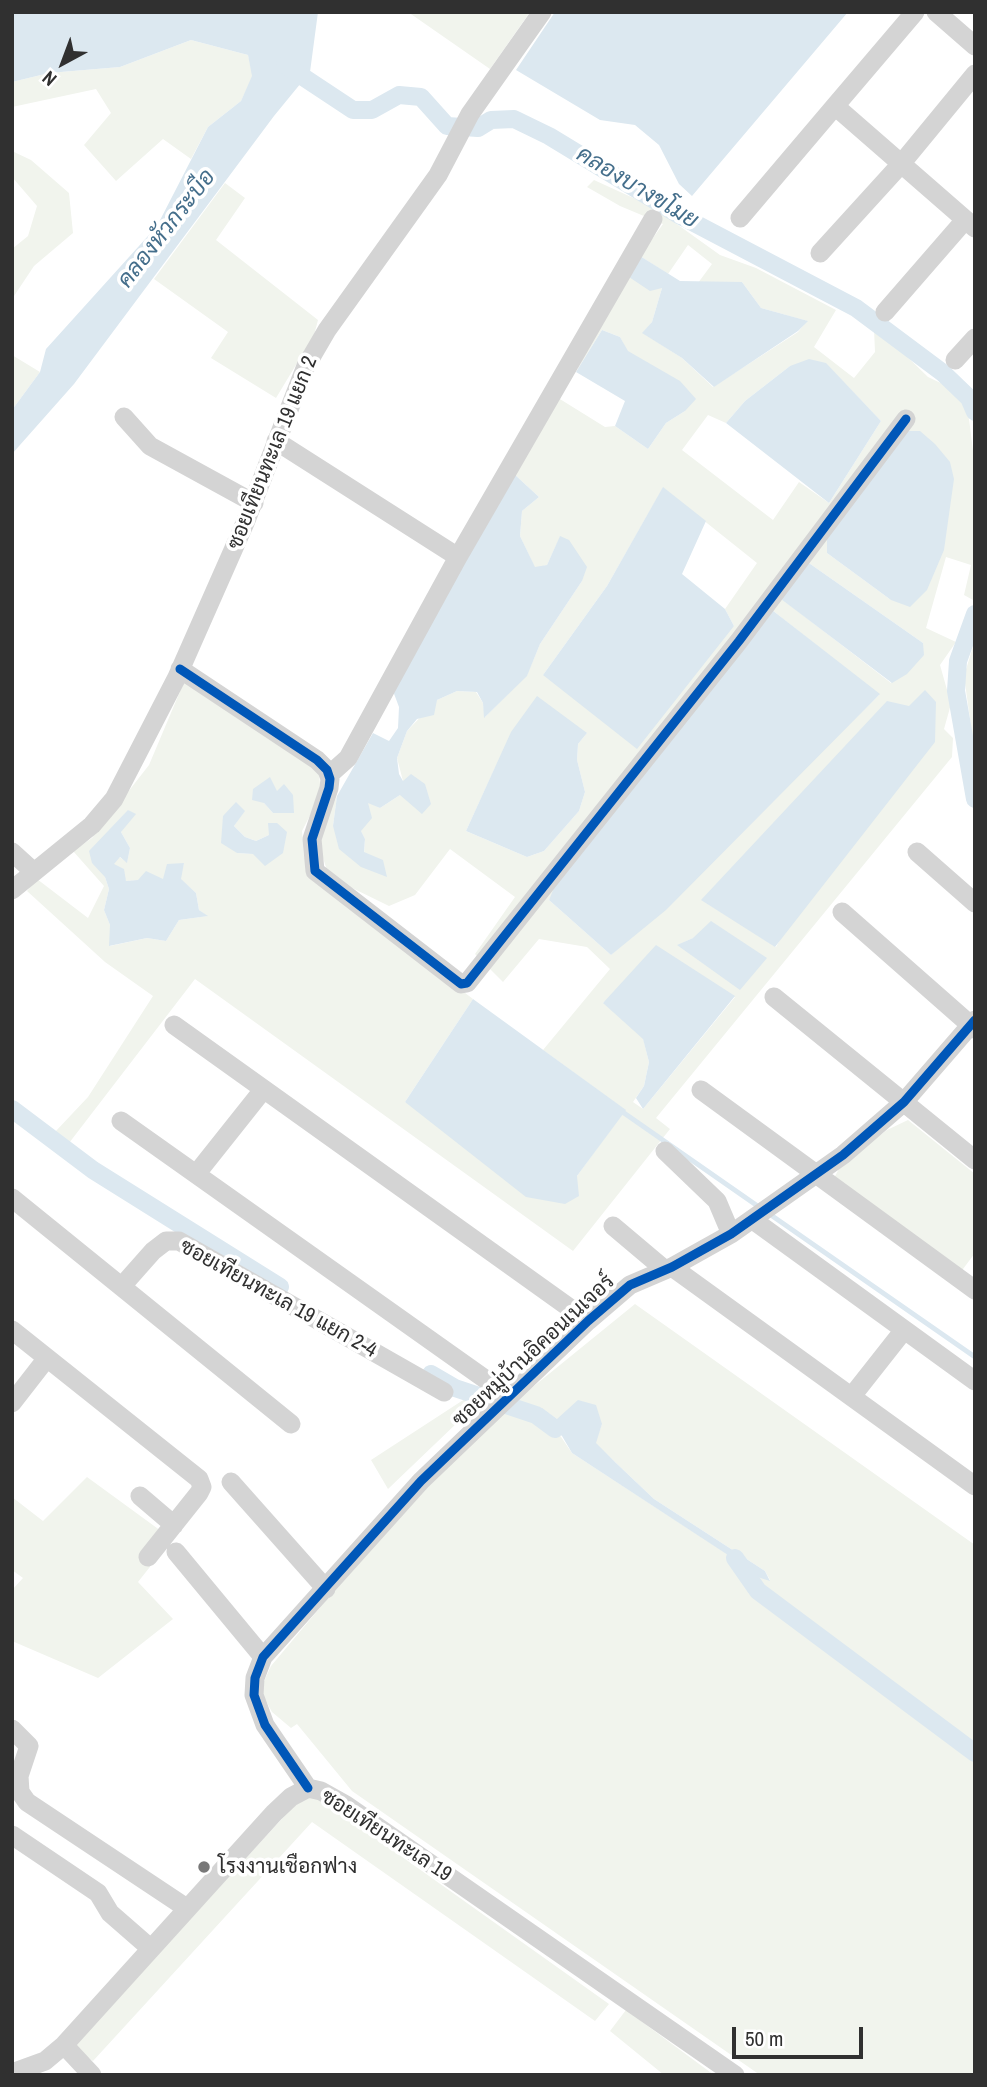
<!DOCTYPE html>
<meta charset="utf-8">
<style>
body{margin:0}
#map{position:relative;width:987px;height:2087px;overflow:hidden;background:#fff;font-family:"Archivo Narrow",sans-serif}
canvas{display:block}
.frame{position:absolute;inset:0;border:14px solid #303030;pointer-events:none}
.north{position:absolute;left:28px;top:28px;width:70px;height:70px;-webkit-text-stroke:5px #fff;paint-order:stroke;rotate:221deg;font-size:19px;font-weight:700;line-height:28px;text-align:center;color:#303030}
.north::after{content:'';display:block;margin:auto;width:24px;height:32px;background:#303030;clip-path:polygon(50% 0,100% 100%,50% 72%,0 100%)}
.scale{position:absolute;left:732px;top:2027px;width:131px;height:32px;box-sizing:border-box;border:4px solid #303030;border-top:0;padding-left:9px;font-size:21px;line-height:24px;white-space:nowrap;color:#303030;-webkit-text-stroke:5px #fff;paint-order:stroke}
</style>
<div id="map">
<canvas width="987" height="2087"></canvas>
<div class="frame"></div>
<div class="north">N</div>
<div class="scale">50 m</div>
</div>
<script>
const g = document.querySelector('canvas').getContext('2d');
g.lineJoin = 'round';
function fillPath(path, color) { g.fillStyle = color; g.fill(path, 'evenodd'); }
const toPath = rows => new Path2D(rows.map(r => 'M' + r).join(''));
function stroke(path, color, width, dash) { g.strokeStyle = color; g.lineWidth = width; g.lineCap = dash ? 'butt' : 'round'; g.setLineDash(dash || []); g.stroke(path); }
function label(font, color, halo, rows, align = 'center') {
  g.font = font + ' "Archivo Narrow",Sarabun,sans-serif'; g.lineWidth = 7; g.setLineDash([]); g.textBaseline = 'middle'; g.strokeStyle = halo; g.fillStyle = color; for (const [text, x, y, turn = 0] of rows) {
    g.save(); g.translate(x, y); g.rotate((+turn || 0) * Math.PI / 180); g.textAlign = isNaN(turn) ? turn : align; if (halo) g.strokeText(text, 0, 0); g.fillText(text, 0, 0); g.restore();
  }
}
const green = toPath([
 [408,12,530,12,490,69],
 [191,40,248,55,253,76,241,101,208,127,191,159,163,139,116,181,84,145,111,113,96,89,12,107,12,82,49,73,120,67],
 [12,151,31,160,69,193,73,233,34,266,12,299,12,249,28,236,37,206,12,177],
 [594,180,653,207,720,255,756,268,836,310,814,347,854,378,875,352,874,329,890,340,928,377,947,386,964,402,969,419,975,467,975,596,973,600,964,595,971,565,946,557,926,628,956,642,940,665,951,704,944,729,953,738,952,757,656,1118,670,1129,573,1251,195,979,66,1147,55,1132,88,1097,153,996,105,962,27,891,37,879,88,918,104,886,73,851,92,838,149,765,184,682,311,765,319,774,321,794,302,831,304,857,321,883,473,999,405,1102,577,1176,625,1110,543,1050,610,969,587,947,539,939,503,982,475,954,515,897,450,849,415,895,389,906,340,882,327,870,319,846,324,824,337,796,333,826,364,853,365,839,361,831,368,802,380,808,400,795,403,781,397,758,407,731,437,700,457,691,476,692,483,703,485,717,527,675,540,644,582,581,560,537,547,565,535,568,520,536,522,511,539,497,513,473,555,396,605,427,615,426,648,449,666,423,685,411,650,367,627,351,620,337,602,330,576,372,626,275,662,288,652,322,643,333,682,358,713,387,798,332,807,321,761,308,742,282,698,283,712,264,688,245,668,274,640,256,663,224,620,206,587,187],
 [826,364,881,421,829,503,799,482,773,520,682,450,708,415,726,423,745,401,790,366],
 [663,488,757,563,725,609,734,626,543,675,607,586],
 [827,535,891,600,827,553],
 [806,561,923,643,891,683,782,599],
 [772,610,879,695,611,955,549,900],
 [909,706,776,947,702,900],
 [587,733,578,744,577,760,585,792,579,811,544,851,527,857,466,831,495,768],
 [277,792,294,813,273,813,264,803],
 [129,810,121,832,130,848,127,862,119,857,113,864,126,881,164,879,184,863,180,879,196,893,199,910,207,916,179,920,166,941,147,938,110,946,110,925,104,910,109,889,105,877,111,829],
 [244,811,234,826,245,837,256,841,269,835,253,854,237,853,223,816],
 [693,938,740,989,678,945],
 [735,997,643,1109,633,1102,644,1086,649,1062,643,1038,603,1002],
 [225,183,245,198,216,240,318,320,314,335,276,398,211,358,228,332,154,279],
 [12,355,40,372,12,410],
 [975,640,975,755,964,676],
 [908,1120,975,1174,975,1253,960,1273,834,1178,841,1165,887,1130],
 [635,1304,975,1545,975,2075,760,2075,352,1791,297,1724,291,1728,272,1712,260,1690,271,1666,423,1485,475,1434],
 [542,1409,557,1419,602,1424,595,1443,654,1499,765,1571,770,1580,747,1574,742,1580,732,1557,572,1453],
 [474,1393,482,1399,388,1489,371,1460],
 [87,1477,172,1539,138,1582,173,1619,98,1678,12,1641,12,1590,23,1578,12,1570,12,1497,43,1521],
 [312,1797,325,1802,609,2004,595,2021,312,1822,93,2061,73,2047,300,1799],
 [626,2010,714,2075,664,2075,610,2031]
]);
const water = toPath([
 [12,12,318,12,310,72,274,116,74,384,12,454,12,410,40,372,46,349,157,226,208,127,241,101,252,76,248,55,191,40,120,67,49,73,12,82],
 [555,12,848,12,692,196,679,184,659,145,635,125,600,120,516,70],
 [640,256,680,281,742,282,761,308,808,321,798,331,714,387,682,358,642,333,652,322,662,288,650,291,626,275],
 [602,330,620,337,628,351,680,381,696,399,685,411,666,423,648,449,615,426,625,401,576,372],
 [809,359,826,363,881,421,829,503,726,423,745,401,790,366],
 [904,431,920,431,935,444,950,462,954,479,944,550,927,590,910,607,891,600,827,553,827,535],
 [513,473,539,497,522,511,520,536,535,567,547,565,560,536,569,540,587,567,582,581,540,644,527,676,484,718,483,703,477,692,457,691,437,700,434,715,417,719,407,731,397,758,399,774,403,781,411,774,425,784,431,804,422,814,400,795,380,808,368,803,372,818,361,831,365,839,364,852,383,860,387,877,361,867,339,849,333,826,337,796,373,733,389,741,398,728,399,707,393,691],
 [663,487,706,521,682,574,725,609,734,626,637,749,543,675,607,586],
 [806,561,923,643,924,655,907,674,892,683,781,599],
 [772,610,880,694,666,910,611,955,549,900,554,888],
 [925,690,936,702,935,742,775,947,701,900,887,701,909,706],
 [537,696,587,733,578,744,577,760,585,792,579,811,544,851,527,857,466,831,511,732],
 [270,777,277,791,284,784,293,795,294,813,273,813,264,803,252,800,253,789],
 [236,802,245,811,234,826,245,837,256,841,269,835,268,823,277,823,287,832,283,853,265,866,253,854,237,853,221,843,223,816],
 [128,810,136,814,121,832,130,848,127,863,120,857,114,864,124,869,126,881,138,880,146,871,163,879,167,864,184,863,181,879,196,893,199,910,208,916,179,920,166,941,147,938,109,946,110,925,104,910,109,889,105,877,92,863,89,851],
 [711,921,767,958,740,990,677,945,693,938],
 [656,945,735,996,643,1109,636,1098,644,1086,649,1062,643,1039,603,1003],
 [473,999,626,1110,577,1176,579,1196,565,1204,526,1197,405,1102],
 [578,1400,596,1405,602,1424,596,1443,615,1462,654,1499,765,1571,770,1581,748,1574,742,1581,731,1557,572,1453,562,1436,536,1415,542,1408,557,1419]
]);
const stream = toPath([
 [624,1113,759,1207],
 [768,1213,975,1357]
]);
const canal = toPath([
 [285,65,353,110,372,110,399,95,421,97,447,126,478,128,491,120,514,119,549,136,679,215,856,308,943,373,969,398,975,412],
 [975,614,958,661,956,691,975,799],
 [12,1109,93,1170,280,1287],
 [431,1374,455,1388,536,1415,555,1429],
 [735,1558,758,1591,975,1753]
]);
const street = toPath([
 [915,12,835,106,975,228],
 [936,12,975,46],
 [740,218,835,106],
 [820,253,901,164,975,74],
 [885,312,965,220],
 [955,360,975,338],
 [124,417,150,446,254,503],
 [276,441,458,557],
 [180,669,317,760,327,770,330,779,329,788,312,839,315,871,461,984,467,983,739,641,906,419],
 [329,775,348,758,458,557,653,219],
 [12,852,34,872],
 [917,852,975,903],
 [12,890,92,825,114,799,177,677,245,523,306,366,327,330,438,175,470,114,542,12],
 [842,912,975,1029],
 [774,997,975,1160],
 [174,1025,588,1321],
 [701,1090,975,1290],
 [121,1121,509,1396],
 [665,1151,717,1201,731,1234],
 [197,1173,263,1090],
 [12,1198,291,1424],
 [753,1220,975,1381],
 [613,1226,664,1269],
 [672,1267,975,1486],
 [122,1286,153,1251,166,1241,179,1241,444,1392],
 [12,1330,199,1479,202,1487,199,1493,148,1557],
 [852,1396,904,1330],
 [12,1403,47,1358],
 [231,1482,326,1589],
 [140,1496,174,1525],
 [176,1552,263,1657],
 [12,1729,29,1746,19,1776,20,1792,27,1802,185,1907],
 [308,1788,265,1725,254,1695,255,1678,263,1657,421,1481,588,1321,630,1285,672,1267,731,1234,843,1155,904,1102,975,1020],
 [12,1835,98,1893,110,1913,149,1947],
 [64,2045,92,2075],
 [12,2073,45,2061,64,2045,274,1813,291,1797,308,1788,321,1791,346,1805,735,2075]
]);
const cycleway = toPath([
 [180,669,317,760,327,770,330,779,329,788,312,839,315,871,461,984,467,983,739,641,906,419],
 [308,1788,265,1725,254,1695,255,1678,263,1657,421,1481,588,1321,630,1285,672,1267,731,1234,843,1155,904,1102,975,1020]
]);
const markers = [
 [204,1867,7,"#787878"]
];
const streetNames = [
 ["ซอยเทียนทะเล 19 แยก 2",273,453,-68],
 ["ซอยเทียนทะเล 19 แยก 2-4",278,1299,29],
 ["ซอยหมู่บ้านอิคอนเนเจอร์",534,1351,-43],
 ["ซอยเทียนทะเล 19",386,1836,33]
];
const poiNames = [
 ["โรงงานเชือกฟาง",218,1867]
];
const waterNames = [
 ["คลองบางขโมย",637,188,31],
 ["คลองหัวกระบือ",167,229,-52]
];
fillPath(green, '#f1f4ed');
fillPath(water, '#dce8f0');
stroke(stream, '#dce8f0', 5);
stroke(canal, '#dce8f0', 18);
stroke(street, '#d4d4d4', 19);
stroke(cycleway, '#0057b8', 9);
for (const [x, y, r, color] of markers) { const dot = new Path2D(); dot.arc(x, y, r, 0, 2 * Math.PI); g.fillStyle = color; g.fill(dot); stroke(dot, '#fff', 2.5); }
label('21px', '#303030', '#fff', streetNames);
label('21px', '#303030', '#fff', poiNames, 'left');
label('italic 23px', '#446e8b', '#fff', waterNames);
</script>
